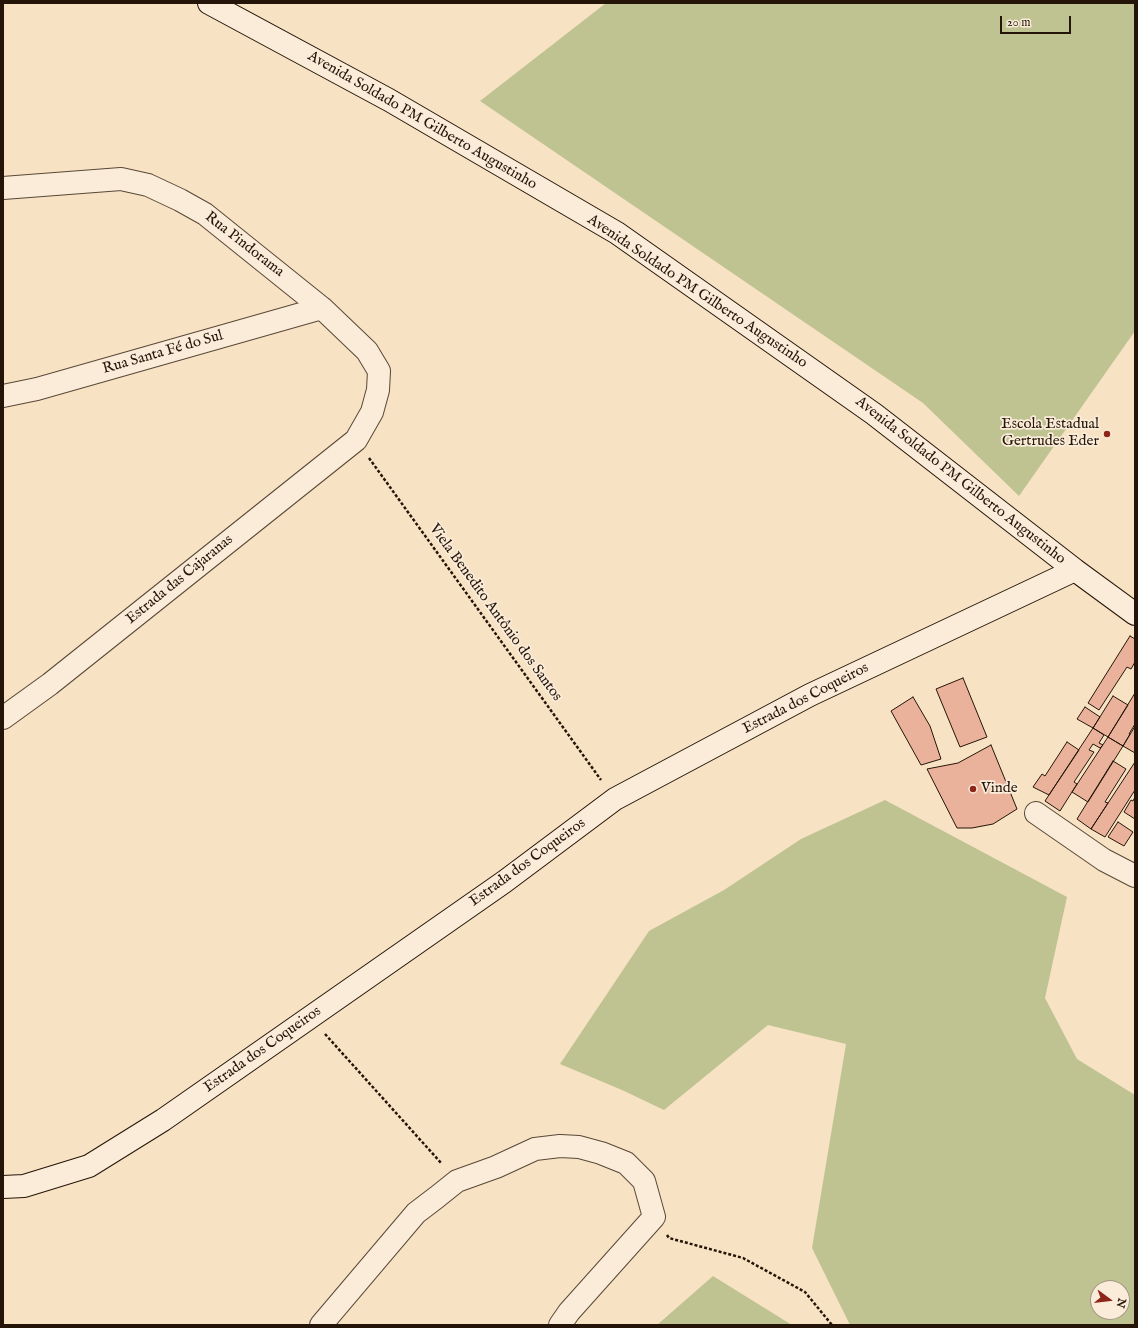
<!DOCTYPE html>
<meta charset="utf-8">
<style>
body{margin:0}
#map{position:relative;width:1138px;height:1328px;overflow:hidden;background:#f8e2c4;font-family:"IM FELL English",serif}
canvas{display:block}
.frame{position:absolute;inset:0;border:4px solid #241508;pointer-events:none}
.north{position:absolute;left:1090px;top:1280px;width:40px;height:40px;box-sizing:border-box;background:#faecd9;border:1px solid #a49685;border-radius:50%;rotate:105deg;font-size:11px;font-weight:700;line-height:16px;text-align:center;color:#241508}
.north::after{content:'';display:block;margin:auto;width:14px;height:18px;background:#8f2418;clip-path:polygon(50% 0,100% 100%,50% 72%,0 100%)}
.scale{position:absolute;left:1000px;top:16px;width:71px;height:18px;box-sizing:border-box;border:2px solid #241508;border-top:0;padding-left:5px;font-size:12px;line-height:14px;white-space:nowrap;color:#241508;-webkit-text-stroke:3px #faecd9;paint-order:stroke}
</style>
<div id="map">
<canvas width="1138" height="1328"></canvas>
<div class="frame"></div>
<div class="north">N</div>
<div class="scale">20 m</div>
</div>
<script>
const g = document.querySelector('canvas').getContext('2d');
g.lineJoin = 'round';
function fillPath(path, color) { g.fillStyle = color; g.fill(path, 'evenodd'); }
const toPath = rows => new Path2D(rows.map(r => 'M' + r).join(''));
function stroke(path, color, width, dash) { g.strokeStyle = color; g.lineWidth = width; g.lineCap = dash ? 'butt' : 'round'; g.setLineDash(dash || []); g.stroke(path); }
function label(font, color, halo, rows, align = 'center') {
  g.font = font + ' "IM FELL English",serif'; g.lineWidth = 3.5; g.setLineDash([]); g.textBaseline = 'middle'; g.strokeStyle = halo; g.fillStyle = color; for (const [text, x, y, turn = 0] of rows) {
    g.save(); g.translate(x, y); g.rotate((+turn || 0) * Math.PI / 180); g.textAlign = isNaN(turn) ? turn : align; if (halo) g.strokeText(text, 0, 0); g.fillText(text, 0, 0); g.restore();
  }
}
const green = toPath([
 [606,3,1135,3,1135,331,1019,496,923,403,480,101],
 [885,800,1067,897,1045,998,1077,1059,1135,1095,1135,1325,850,1325,812,1248,846,1044,768,1025,664,1110,622,1090,560,1064,649,931,724,890,801,839],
 [1098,1288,1122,1288,1122,1312,1098,1312],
 [713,1276,792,1325,657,1325]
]);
const building = toPath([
 [1130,636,1135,639,1135,662,1131,669,1127,667,1099,710,1088,703,1130,636],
 [963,678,987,737,960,747,936,689,963,678],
 [1135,693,1135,724,1129,734,1130,734,1123,746,1108,737,1135,693],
 [1113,696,1128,705,1108,737,1093,728,1113,696],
 [913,697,930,726,941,759,921,765,891,711,913,697],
 [1085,707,1100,717,1093,728,1077,719,1085,707],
 [1093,728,1104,735,1099,743,1103,745,1100,748,1093,744,1089,750,1094,752,1074,782,1077,784,1060,811,1045,801,1093,728],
 [1134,728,1135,728,1135,753,1123,746,1134,728],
 [1108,737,1123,746,1088,802,1072,792,1108,737],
 [1067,742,1079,750,1049,795,1033,787,1042,774,1045,776,1067,742],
 [991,745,1017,809,993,824,972,828,957,828,927,769,958,763,991,745],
 [1113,761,1126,769,1105,802,1108,803,1091,829,1077,819,1113,761],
 [1135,762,1135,790,1105,837,1091,829,1135,762],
 [1135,797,1135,819,1124,812,1131,800,1133,801,1135,797],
 [1118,822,1133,832,1124,846,1108,837,1118,822]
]);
const path = toPath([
 [369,458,601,780],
 [325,1034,442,1164],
 [667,1235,669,1238,743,1258,805,1292,832,1325]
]);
const street = toPath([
 [3,188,121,179,148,185,180,200,205,214,322,308,367,351,379,371,378,390,372,412,356,440,50,684,3,718],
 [3,396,37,389,322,308],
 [1036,813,1104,860,1135,876],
 [321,1325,416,1213,437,1197,457,1181,496,1167,535,1149,560,1146,579,1147,601,1153,626,1163,644,1181,654,1217,569,1312,560,1325]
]);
const secondary = toPath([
 [209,3,389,100,617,233,874,414,1075,570,1135,614],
 [3,1187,24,1186,89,1166,163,1120,504,882,615,799,810,695,1075,570]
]);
const markers = [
 [1107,434,4,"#8f2418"],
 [973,789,4,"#8f2418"]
];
const streetNames = [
 ["Avenida Soldado PM Gilberto Augustinho",422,121,30],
 ["Rua Pindorama",244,245,38],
 ["Avenida Soldado PM Gilberto Augustinho",697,292,34],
 ["Rua Santa Fé do Sul",163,353,-16],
 ["Avenida Soldado PM Gilberto Augustinho",960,481,38],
 ["Estrada das Cajaranas",180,580,-39],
 ["Viela Benedito Antônio dos Santos",495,613,54],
 ["Estrada dos Coqueiros",806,699,-27],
 ["Estrada dos Coqueiros",528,863,-36],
 ["Estrada dos Coqueiros",263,1050,-35]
];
const poiNames = [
 ["Escola Estadual",1099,425],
 ["Gertrudes Eder",1099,442],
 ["Vinde",981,789,"left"]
];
fillPath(green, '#bfc392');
fillPath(building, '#ebb29b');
stroke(building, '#241508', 1);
stroke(street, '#594837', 24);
stroke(secondary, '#241508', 24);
stroke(path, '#241508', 2.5, [3, 2]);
stroke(street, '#faecd9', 22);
stroke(secondary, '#faecd9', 22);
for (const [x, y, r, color] of markers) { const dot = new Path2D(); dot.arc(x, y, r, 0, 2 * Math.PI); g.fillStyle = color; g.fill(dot); stroke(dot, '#faecd9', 1.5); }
label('15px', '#241508', '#faecd9', streetNames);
label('15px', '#241508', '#faecd9', poiNames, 'right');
</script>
